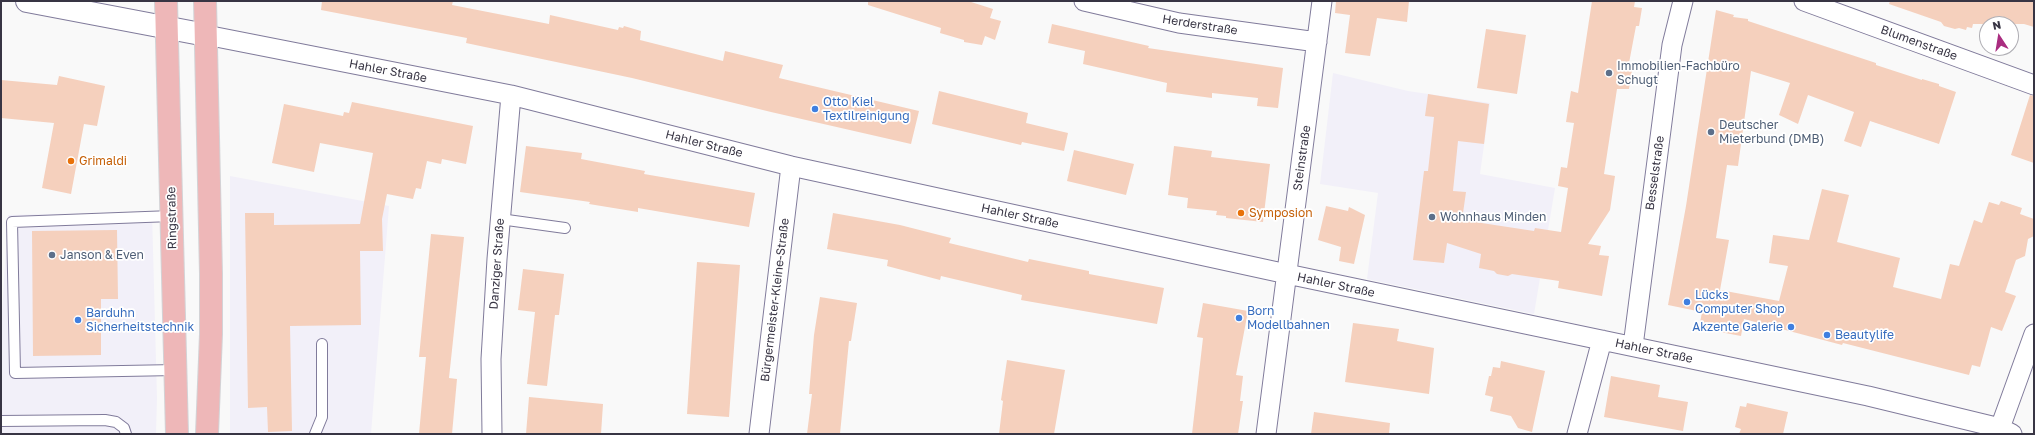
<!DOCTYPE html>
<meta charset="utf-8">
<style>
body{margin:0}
#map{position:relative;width:2035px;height:435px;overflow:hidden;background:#f9f9f9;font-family:"Golos Text",sans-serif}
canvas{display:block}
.frame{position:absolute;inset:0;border:2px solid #383544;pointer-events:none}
.north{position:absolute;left:1979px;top:16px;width:40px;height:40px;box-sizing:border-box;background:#fff;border:1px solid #afaeb4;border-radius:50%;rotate:348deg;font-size:11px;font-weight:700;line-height:16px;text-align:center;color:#383544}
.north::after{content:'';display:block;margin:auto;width:14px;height:18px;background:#aa2d80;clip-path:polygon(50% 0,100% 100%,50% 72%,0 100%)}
</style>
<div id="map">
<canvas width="2035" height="435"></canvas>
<div class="frame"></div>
<div class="north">N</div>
</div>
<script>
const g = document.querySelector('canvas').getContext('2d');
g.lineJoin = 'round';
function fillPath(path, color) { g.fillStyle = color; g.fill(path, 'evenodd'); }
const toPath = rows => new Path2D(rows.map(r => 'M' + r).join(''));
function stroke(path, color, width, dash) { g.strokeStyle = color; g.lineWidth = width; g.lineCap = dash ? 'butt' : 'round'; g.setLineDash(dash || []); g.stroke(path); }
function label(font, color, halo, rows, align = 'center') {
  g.font = font + ' "Golos Text",sans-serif'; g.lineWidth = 3.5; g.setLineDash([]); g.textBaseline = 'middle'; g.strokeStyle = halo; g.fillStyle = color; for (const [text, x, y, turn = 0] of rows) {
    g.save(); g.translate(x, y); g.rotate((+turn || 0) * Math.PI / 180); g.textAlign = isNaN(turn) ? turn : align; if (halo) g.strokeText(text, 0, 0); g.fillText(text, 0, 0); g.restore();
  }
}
const built = toPath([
 [1333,73,1408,91,1490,103,1480,174,1555,188,1534,314,1367,279,1378,193,1320,184],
 [230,176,389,206,371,434,230,434],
 [152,212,157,398,156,434,1,434,1,328,8,215]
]);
const building = toPath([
 [322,1,453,1,452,5,549,24,550,15,618,30,619,27,623,28,624,26,641,31,640,40,723,61,725,51,783,65,779,78,919,111,911,144,771,112,632,78,466,43,467,38,321,10],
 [868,1,968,1,993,9,990,18,1001,21,995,40,985,36,982,45,964,42,964,40,940,33,941,28,868,5],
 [1336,1,1409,1,1407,22,1377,18,1370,56,1345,53,1350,15,1335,13],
 [1592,1,1635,1,1634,7,1642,8,1639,26,1636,26,1629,63,1633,64,1629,89,1617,89,1604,174,1615,176,1610,210,1588,244,1601,246,1599,255,1609,256,1602,296,1558,288,1559,281,1512,274,1508,276,1497,274,1494,271,1479,268,1481,254,1447,243,1444,263,1413,260,1424,171,1428,171,1434,117,1425,116,1428,94,1489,104,1484,144,1458,141,1453,191,1466,192,1462,220,1534,231,1535,228,1561,232,1568,188,1558,186,1561,167,1567,168,1574,123,1566,122,1571,91,1578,93],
 [1890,1,2034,1,2034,27,2024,24,1973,24,1972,28,1967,27,1966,30,1959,28,1955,29,1944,26,1941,22,1889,4],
 [1716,10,1734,15,1733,17,1748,19,1748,21,1876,63,1876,65,1922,80,1922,79,1939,84,1939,86,1956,92,1939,144,1870,121,1861,147,1844,141,1854,112,1808,95,1798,124,1779,115,1790,83,1751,71,1738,166,1727,165,1716,238,1729,240,1720,290,1779,301,1788,266,1769,263,1773,235,1809,240,1822,189,1849,195,1837,242,1900,258,1893,287,1941,299,1950,264,1959,266,1974,220,1982,223,1989,202,1999,205,2001,201,2022,208,2020,214,2034,219,2034,236,2028,239,2025,256,2016,260,2005,292,2016,296,2002,331,1991,327,1980,367,1972,365,1969,375,1843,343,1842,345,1744,319,1741,336,1699,328,1702,312,1668,305,1686,206],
 [1052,24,1149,46,1148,48,1283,68,1278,108,1257,106,1258,98,1212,93,1212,98,1166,92,1167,83,1083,64,1085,51,1048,43],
 [1486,29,1526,35,1517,94,1477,88],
 [59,76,105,86,97,126,84,124,71,194,42,188,54,123,1,118,1,80,57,85],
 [939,91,1028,113,1026,123,1068,133,1064,151,1022,142,1021,145,932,124],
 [2030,95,2034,96,2034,163,2011,155],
 [352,102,473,126,466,164,442,159,441,164,427,161,421,189,416,188,413,199,387,194,382,219,383,251,360,251,361,325,290,326,292,431,268,432,267,407,248,408,245,213,274,213,274,225,360,224,373,153,320,143,314,172,272,163,284,104,343,116,344,112,349,113],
 [526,146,582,153,581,159,645,171,644,174,755,193,749,227,638,208,638,212,589,204,590,202,520,192],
 [1174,146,1212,151,1211,157,1270,164,1263,222,1226,218,1226,216,1216,215,1217,211,1187,208,1188,198,1168,195],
 [1074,150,1134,164,1126,195,1067,181],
 [1326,206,1348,211,1349,207,1365,215,1354,264,1339,261,1341,247,1318,240],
 [833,213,900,225,951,238,949,243,1028,262,1029,259,1089,271,1089,274,1164,288,1157,324,1021,300,1022,295,941,276,940,280,887,266,888,260,827,249],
 [117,230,118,299,101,299,101,355,33,356,32,231],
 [431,234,464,237,449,378,457,379,452,434,419,434,426,357,419,357],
 [697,262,740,265,729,417,687,414],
 [523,269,564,274,559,315,555,315,547,386,527,384,535,312,518,310],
 [820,297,857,303,851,341,849,341,840,434,807,434,812,394,809,394,814,335],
 [1203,303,1248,311,1236,375,1243,376,1240,401,1243,401,1238,434,1192,434,1203,338,1197,337],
 [1353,323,1399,329,1397,341,1434,348,1429,394,1345,382],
 [1007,360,1065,370,1054,434,999,434,1003,401,1001,400],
 [1501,361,1545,371,1532,432,1518,428,1511,416,1490,411,1493,397,1485,395,1489,376,1491,376,1493,367,1500,368],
 [1611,376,1660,385,1658,397,1688,402,1683,431,1604,417],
 [529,397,603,404,601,434,526,434],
 [1747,403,1788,412,1783,434,1739,434,1741,429,1735,427,1740,406,1746,407],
 [1314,412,1390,423,1389,434,1311,434]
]);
const service = toPath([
 [172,216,12,222,15,373,176,370],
 [500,219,565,228],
 [1,421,105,420,116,422,124,428,126,434],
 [315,434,322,417,322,344]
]);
const minor = toPath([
 [1084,1,1179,23,1317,42],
 [1804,1,2034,85],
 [206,35,511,95,791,166,1287,274,1868,396,2000,428,2012,434],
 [1633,346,1672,45,1683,1],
 [2000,428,2034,334],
 [492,434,491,359,497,259,511,95],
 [759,434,791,166],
 [1266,434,1322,1],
 [1577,434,1602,340]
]);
const tertiary = toPath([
 [27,1,206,35]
]);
const primary = toPath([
 [166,1,177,434],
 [205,1,211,274,211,334,207,434]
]);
const markers = [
 [1609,73,4,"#5c6f8a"],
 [815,109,4,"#3f7fe0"],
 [1711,132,4,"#5c6f8a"],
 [71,161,4,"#e8710a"],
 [1241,213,4,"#e8710a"],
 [1432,217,4,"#5c6f8a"],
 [52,255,4,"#5c6f8a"],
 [1687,302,4,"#3f7fe0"],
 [1239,318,4,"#3f7fe0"],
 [78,320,4,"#3f7fe0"],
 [1791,327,4,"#3f7fe0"],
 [1827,335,4,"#3f7fe0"]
];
const streetNames = [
 ["Herderstraße",1200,25,9],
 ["Blumenstraße",1919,43,20],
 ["Hahler Straße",388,71,11],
 ["Hahler Straße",704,144,14],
 ["Steinstraße",1302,158,-82],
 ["Besselstraße",1655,173,-82],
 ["Hahler Straße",1020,216,12],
 ["Ringstraße",172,218,-91],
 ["Danziger Straße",497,264,-86],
 ["Hahler Straße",1336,285,12],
 ["Bürgermeister-Kleine-Straße",775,300,-83],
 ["Hahler Straße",1654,351,12]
];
const serviceNames = [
 ["Immobilien-Fachbüro",1617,66],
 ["Schugt",1617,80],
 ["Deutscher",1719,125],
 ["Mieterbund (DMB)",1719,139],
 ["Wohnhaus Minden",1440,217],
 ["Janson & Even",60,255]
];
const shopNames = [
 ["Otto Kiel",823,102],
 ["Textilreinigung",823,116],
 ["Lücks",1695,295],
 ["Computer Shop",1695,309],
 ["Born",1247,311],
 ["Modellbahnen",1247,325],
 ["Barduhn",86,313],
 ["Sicherheitstechnik",86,327],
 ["Akzente Galerie",1783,327,"right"],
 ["Beautylife",1835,335]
];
const foodNames = [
 ["Grimaldi",79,161],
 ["Symposion",1249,213]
];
fillPath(built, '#f2f0f9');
fillPath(building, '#f5d0bd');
stroke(service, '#807b9b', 12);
stroke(minor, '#807b9b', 21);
stroke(tertiary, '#807b9b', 24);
stroke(primary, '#d3d3d6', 24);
stroke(service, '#fff', 10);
stroke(minor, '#fff', 19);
stroke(tertiary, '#fff', 22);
stroke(primary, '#eeb7b8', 22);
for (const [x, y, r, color] of markers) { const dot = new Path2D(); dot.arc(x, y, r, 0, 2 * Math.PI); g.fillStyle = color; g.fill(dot); stroke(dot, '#fff', 1.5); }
label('12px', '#383544', '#fff', streetNames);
label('12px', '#4e5e75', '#fff', serviceNames, 'left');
label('12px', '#366cbe', '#fff', shopNames, 'left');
label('12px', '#c56008', '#fff', foodNames, 'left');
</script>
